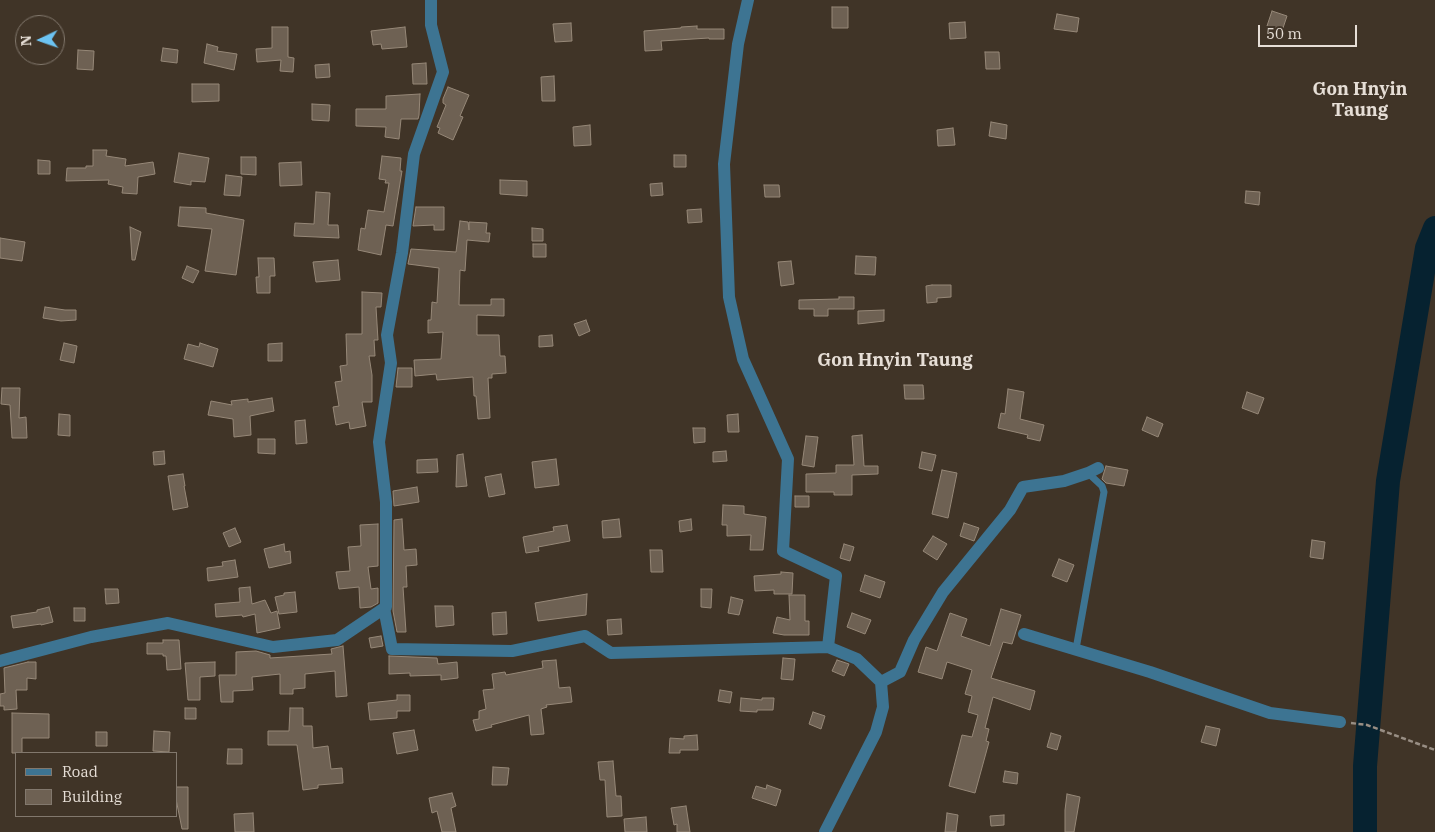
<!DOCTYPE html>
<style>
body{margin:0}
#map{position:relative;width:1435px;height:832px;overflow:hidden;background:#403427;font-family:"IBM Plex Serif",serif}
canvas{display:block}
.legend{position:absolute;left:15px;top:752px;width:162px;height:65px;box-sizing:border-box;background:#403427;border:1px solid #82786d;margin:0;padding:6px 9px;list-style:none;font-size:15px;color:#e6ded6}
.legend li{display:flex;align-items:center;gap:10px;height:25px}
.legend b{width:25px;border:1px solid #82786d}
.north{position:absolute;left:15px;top:15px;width:50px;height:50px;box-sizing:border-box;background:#403427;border:1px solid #82786d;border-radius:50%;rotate:267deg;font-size:14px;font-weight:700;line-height:20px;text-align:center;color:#e6ded6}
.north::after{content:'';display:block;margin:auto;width:18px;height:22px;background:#6cc3f2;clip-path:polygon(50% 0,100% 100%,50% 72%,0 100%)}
.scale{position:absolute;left:1258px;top:25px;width:99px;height:22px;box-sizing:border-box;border:2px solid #e6ded6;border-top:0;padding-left:6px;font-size:15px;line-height:18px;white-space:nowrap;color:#e6ded6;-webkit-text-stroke:4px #403427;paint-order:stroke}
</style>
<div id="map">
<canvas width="1435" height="832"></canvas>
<ul class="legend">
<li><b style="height:6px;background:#3d7492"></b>Road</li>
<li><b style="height:14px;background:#6e6153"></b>Building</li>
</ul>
<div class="north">N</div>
<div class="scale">50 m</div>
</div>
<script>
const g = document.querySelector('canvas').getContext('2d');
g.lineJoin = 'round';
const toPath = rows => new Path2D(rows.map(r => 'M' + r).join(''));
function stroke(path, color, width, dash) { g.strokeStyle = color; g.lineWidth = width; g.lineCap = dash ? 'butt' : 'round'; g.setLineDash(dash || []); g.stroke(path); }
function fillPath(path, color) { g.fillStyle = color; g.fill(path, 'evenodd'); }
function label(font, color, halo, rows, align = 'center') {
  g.font = font + ' "IBM Plex Serif",serif'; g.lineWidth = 4; g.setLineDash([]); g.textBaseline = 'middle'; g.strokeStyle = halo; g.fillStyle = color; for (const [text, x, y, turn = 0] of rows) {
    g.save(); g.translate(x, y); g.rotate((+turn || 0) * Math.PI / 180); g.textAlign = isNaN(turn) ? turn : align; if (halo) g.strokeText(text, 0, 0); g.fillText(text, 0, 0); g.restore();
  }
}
const river = toPath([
 [1365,832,1365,766,1388,481,1427,248,1435,228]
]);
const building = toPath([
 [832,7,848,7,848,28,832,28,832,7],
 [1272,11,1287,16,1282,31,1267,26,1272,11],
 [1057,14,1079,18,1077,32,1054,29,1057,14],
 [965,22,966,38,950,39,949,23,965,22],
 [571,23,572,41,555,42,553,24,571,23],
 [697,26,697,29,724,29,724,39,709,39,709,38,661,41,662,50,645,51,644,31,681,28,681,27,697,26],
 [272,27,288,27,288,57,294,58,293,72,280,71,281,60,257,62,256,49,272,48,272,27],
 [405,27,407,47,382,49,381,44,373,45,371,31,405,27],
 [207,44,218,47,217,51,237,54,234,70,204,63,207,44],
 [163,48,178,50,177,63,161,61,163,48],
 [78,50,94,51,93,70,77,69,78,50],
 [985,52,999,52,1000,69,986,69,985,52],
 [426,63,427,84,413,84,412,64,426,63],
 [329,64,330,77,316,78,315,65,329,64],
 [554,76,555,101,542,101,541,77,554,76],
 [192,84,219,84,219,101,192,102,192,84],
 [448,87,469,95,460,116,463,117,453,140,438,133,440,128,437,127,446,105,443,103,443,99,448,87],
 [420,94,419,115,418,119,401,119,399,139,385,137,386,127,356,126,356,109,386,109,386,96,420,94],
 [312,104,330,105,329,121,312,120,312,104],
 [991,122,1007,125,1006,139,989,136,991,122],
 [590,125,591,145,574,146,573,127,590,125],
 [953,128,955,145,938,146,937,130,953,128],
 [93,150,107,150,106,156,126,159,125,166,153,162,155,174,138,177,137,194,122,193,123,187,108,184,109,180,66,181,67,168,86,168,86,166,93,166,93,150],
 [179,153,209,158,205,182,191,181,191,185,174,182,179,153],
 [674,155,686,155,686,167,674,167,674,155],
 [382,156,401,158,400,171,402,171,393,226,386,225,381,255,358,250,361,228,365,229,368,210,384,212,389,183,385,183,386,180,379,179,382,156],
 [241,157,256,157,256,175,241,174,241,157],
 [38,160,50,161,50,174,38,174,38,160],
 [301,162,302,185,280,186,279,163,301,162],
 [226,175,242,177,240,196,224,195,226,175],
 [500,180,527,181,527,196,500,194,500,180],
 [662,183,663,195,651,196,650,184,662,183],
 [764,185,779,185,780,197,765,197,764,185],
 [1246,191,1260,192,1259,205,1245,203,1246,191],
 [316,192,330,193,328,225,338,225,339,238,294,236,295,223,314,224,316,192],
 [180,207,206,208,206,213,244,220,236,275,205,271,212,229,178,226,180,207],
 [416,207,444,207,444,230,434,230,434,225,413,226,416,207],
 [701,209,702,222,688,223,687,210,701,209],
 [460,221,468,222,469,230,469,222,487,223,486,233,490,233,489,242,467,240,465,271,460,270,459,305,491,305,491,299,504,299,504,316,477,315,477,335,499,335,500,356,505,356,506,373,492,374,492,378,488,378,490,418,478,419,476,396,474,396,473,377,437,380,436,374,415,376,414,360,441,359,443,332,428,333,428,320,431,320,432,302,437,303,439,268,408,264,411,249,456,252,460,221],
 [130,227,141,232,135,260,132,260,130,227],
 [532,228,543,229,543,241,532,241,532,228],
 [0,238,25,242,22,261,0,258,0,238],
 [533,244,546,244,546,257,533,257,533,244],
 [856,256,876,257,875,275,855,274,856,256],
 [258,258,274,258,275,276,270,276,270,293,257,293,256,277,259,277,258,258],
 [338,260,340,280,316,282,313,262,338,260],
 [791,261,794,284,781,286,778,262,791,261],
 [187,266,199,271,193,283,182,278,187,266],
 [932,285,951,285,951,297,937,298,937,302,927,303,926,286,932,285],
 [362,292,382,293,381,307,376,307,378,340,374,340,375,356,369,356,372,375,372,402,362,402,366,426,350,429,349,422,336,425,333,407,339,406,335,382,342,381,340,366,347,365,346,334,362,334,362,292],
 [839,297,854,297,854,309,828,309,828,316,814,316,814,309,799,309,799,300,839,299,839,297],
 [45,307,65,310,76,310,76,320,61,321,43,318,45,307],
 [884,310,884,321,858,324,858,311,884,310],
 [586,320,590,331,579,336,574,324,586,320],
 [552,335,553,346,539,347,539,336,552,335],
 [64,343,77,346,74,363,60,360,64,343],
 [200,343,218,349,213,367,184,359,188,344,199,347,200,343],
 [282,343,282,361,268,361,268,344,282,343],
 [398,368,412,368,412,387,396,387,398,368],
 [904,385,923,385,924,399,905,399,904,385],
 [2,388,20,388,19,418,26,417,27,438,12,438,10,405,1,404,2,388],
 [1008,389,1024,392,1020,419,1044,425,1040,441,1027,438,1028,435,998,428,1001,413,1005,414,1008,389],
 [1247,392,1264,398,1258,414,1242,408,1247,392],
 [272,398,274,411,250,416,251,435,234,437,233,419,208,415,211,401,232,405,231,401,248,399,248,402,272,398],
 [59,414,70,415,70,436,58,435,59,414],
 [738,414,739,432,728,432,727,415,738,414],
 [1147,417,1163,424,1158,437,1142,430,1147,417],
 [305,420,307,443,296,444,295,421,305,420],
 [693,428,705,428,705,442,694,443,693,428],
 [862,435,864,466,878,466,878,474,852,475,852,495,834,495,834,492,806,492,806,474,836,473,836,465,854,465,852,436,862,435],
 [806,436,818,437,814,467,802,465,806,436],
 [258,439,275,439,275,454,258,453,258,439],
 [164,451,165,464,154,465,153,452,164,451],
 [726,451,727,461,713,462,713,452,726,451],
 [922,452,936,455,932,471,919,468,922,452],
 [463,454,467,486,456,487,457,455,463,454],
 [437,459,438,472,417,473,417,460,437,459],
 [556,459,559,485,535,488,532,462,556,459],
 [1106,466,1128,470,1124,486,1106,483,1102,479,1106,466],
 [942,470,957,473,948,518,932,514,942,470],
 [183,474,185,486,184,486,188,507,173,510,168,476,183,474],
 [501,474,505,494,489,497,485,477,501,474],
 [417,487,419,502,394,506,393,491,417,487],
 [795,496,809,496,809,507,795,507,795,496],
 [723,505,744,506,744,514,766,517,763,550,750,550,751,535,727,536,727,525,722,525,723,505],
 [402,519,404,550,416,549,417,565,406,566,407,587,403,587,406,632,397,632,393,611,394,520,402,519],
 [619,519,621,537,603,538,602,521,619,519],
 [691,519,692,530,680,532,679,521,691,519],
 [964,523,979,528,974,541,960,536,964,523],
 [378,524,378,566,368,567,371,589,378,588,378,603,371,607,360,608,359,587,339,589,336,572,350,571,348,547,361,546,360,525,378,524],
 [567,525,570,541,538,547,539,551,526,553,523,537,554,531,553,527,567,525],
 [235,528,241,542,229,547,223,533,235,528],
 [933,536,947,544,937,560,923,551,933,536],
 [1312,540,1325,542,1323,559,1310,557,1312,540],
 [284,544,285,552,290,551,291,563,269,568,264,549,284,544],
 [844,544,854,547,850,561,840,558,844,544],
 [650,550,662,550,663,572,651,572,650,550],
 [1059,559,1074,565,1067,582,1052,576,1059,559],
 [235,560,238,577,208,581,207,568,223,566,222,562,235,560],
 [781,572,793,573,792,594,774,594,774,590,755,591,754,576,781,574,781,572],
 [865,575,885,582,880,598,860,591,865,575],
 [250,587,252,604,265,600,271,613,277,611,280,628,257,633,255,614,243,617,242,615,216,617,215,604,240,602,239,588,250,587],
 [105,589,118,589,119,603,106,604,105,589],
 [701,589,712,589,711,608,701,607,701,589],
 [295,592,297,612,279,614,275,597,284,595,284,593,295,592],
 [587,594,586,615,538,621,535,603,587,594],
 [789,595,805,595,805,621,809,621,809,635,784,635,773,633,777,617,790,620,789,595],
 [731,597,743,600,739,615,728,613,731,597],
 [435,606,453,606,454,625,436,627,435,606],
 [49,607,53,622,41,625,41,624,13,628,11,616,37,612,37,610,49,607],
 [74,608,85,608,85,621,74,621,74,608],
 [1001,609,1021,615,1012,644,1003,642,991,678,1035,691,1030,710,993,697,985,728,989,729,986,741,989,742,975,793,949,786,962,735,972,737,978,715,968,712,972,696,965,694,972,670,947,662,942,679,918,672,926,647,937,651,950,613,967,619,961,636,990,646,1001,609],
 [506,612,507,634,493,635,492,613,506,612],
 [852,613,871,620,865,634,847,627,852,613],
 [621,619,622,634,608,635,607,620,621,619],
 [381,636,383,646,371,648,369,638,381,636],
 [163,640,179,640,181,669,167,670,166,656,163,656,163,654,147,654,147,643,163,643,163,640],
 [343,646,347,696,336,697,335,671,305,674,305,688,293,689,293,694,280,694,280,674,252,677,253,690,233,691,233,702,221,702,219,675,236,675,236,652,256,651,270,655,270,658,332,654,331,649,343,646],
 [389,656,437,658,438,664,457,662,458,678,441,680,441,675,410,676,410,673,389,674,389,656],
 [783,658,795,659,793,680,781,679,783,658],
 [556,660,559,688,570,687,572,702,546,705,547,707,541,709,544,734,531,735,529,715,491,725,492,727,476,731,473,720,479,719,479,711,486,709,483,690,494,689,492,674,505,672,506,675,543,668,542,661,556,660],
 [837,660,849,664,844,676,832,671,837,660],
 [28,662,36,662,36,679,27,678,27,690,16,690,17,709,4,710,4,706,0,706,0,694,5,693,4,668,28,662],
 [215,662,215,676,200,677,200,700,188,700,185,663,215,662],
 [720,690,732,692,730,703,718,701,720,690],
 [397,695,410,695,410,711,397,711,397,718,370,720,368,703,397,700,397,695],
 [741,698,762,700,762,698,774,698,773,710,757,710,757,712,740,711,741,698],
 [185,708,196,708,196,719,185,719,185,708],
 [290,708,303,708,303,726,312,726,313,748,328,746,331,769,342,768,343,783,318,785,318,788,303,790,297,745,268,745,268,731,289,731,290,708],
 [813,712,825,716,821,729,809,724,813,712],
 [12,713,49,714,49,738,22,738,22,753,12,753,12,713],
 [1206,726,1220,729,1216,746,1201,742,1206,726],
 [414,730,418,750,397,754,393,733,414,730],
 [154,731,170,732,169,752,153,751,154,731],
 [96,732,107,732,107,746,96,746,96,732],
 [1051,733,1061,736,1057,750,1047,747,1051,733],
 [697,735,698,750,680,750,680,753,669,753,670,738,684,739,684,736,697,735],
 [228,749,242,749,242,764,227,764,228,749],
 [613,761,616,796,621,796,622,816,607,817,605,780,600,780,598,762,613,761],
 [493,767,509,768,507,785,492,785,493,767],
 [1005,771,1018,773,1017,784,1003,782,1005,771],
 [767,785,781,790,776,806,752,798,756,786,766,789,767,785],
 [176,787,188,787,188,829,182,829,176,799,176,787],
 [452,793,456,806,451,808,456,832,442,832,437,811,432,813,429,798,452,793],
 [1067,794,1080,797,1074,832,1065,832,1065,810,1067,794],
 [686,806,690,832,677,832,677,824,674,825,671,808,686,806],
 [253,813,254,832,235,832,234,814,253,813],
 [947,813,958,815,956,832,945,832,947,813],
 [1004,815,1004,825,991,826,990,816,1004,815],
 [646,817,647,832,625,832,624,819,646,817]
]);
const path = toPath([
 [1351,723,1367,725,1435,750]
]);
const service = toPath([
 [1076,649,1104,492,1102,486,1088,473]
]);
const minor = toPath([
 [748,0,738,44,724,164,729,297,743,359,788,459,783,551,836,576,828,647,857,659,881,682,883,707,876,732,825,832],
 [384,608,392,649,512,651,585,636,611,653,828,647],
 [1024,634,1150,672,1270,713,1340,722],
 [0,661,91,637,168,623,273,647,337,640,386,607,386,502,379,442,391,363,387,335,402,253,414,154,443,72,431,25,431,0],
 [881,682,900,672,914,640,943,592,1010,510,1023,487,1064,481,1088,473,1098,468]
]);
const quarterNames = [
 ["Gon Hnyin",1360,90],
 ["Taung",1360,111],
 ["Gon Hnyin Taung",895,361]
];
stroke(river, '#062230', 24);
fillPath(building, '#6e6153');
stroke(building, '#968878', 1);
stroke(path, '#988e84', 2.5, [5, 2.5]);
stroke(service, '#3d7492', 7);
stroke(minor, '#3d7492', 12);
label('bold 18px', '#e6ded6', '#403427', quarterNames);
</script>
